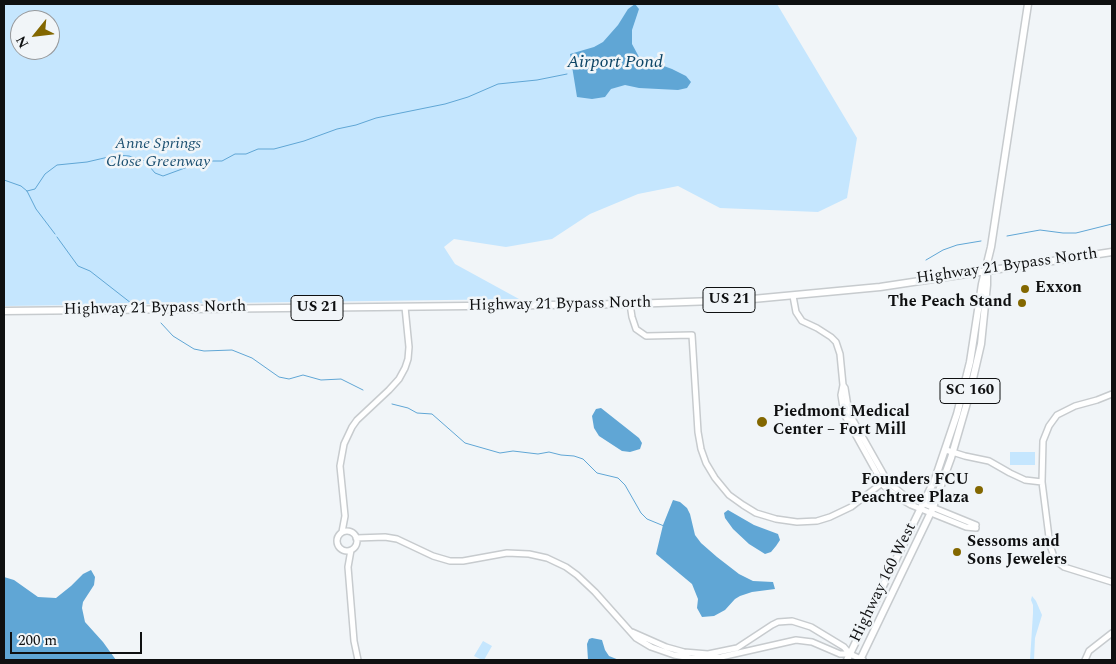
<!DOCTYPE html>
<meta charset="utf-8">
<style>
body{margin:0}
#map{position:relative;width:1116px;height:664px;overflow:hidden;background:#f1f5f8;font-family:Spectral,serif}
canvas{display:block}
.frame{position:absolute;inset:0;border:5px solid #0f1011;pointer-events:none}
.north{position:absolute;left:10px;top:10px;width:50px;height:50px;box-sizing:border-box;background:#f1f5f8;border:1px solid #97999c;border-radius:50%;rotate:241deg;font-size:14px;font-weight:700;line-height:20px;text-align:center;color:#0f1011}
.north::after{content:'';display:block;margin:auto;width:18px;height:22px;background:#836700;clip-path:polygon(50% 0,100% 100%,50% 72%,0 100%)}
.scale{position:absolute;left:10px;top:632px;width:132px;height:22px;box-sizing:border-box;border:2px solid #0f1011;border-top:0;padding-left:6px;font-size:15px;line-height:18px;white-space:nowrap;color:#0f1011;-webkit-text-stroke:4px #f1f5f8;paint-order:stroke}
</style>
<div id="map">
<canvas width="1116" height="664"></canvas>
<div class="frame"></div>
<div class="north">N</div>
<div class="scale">200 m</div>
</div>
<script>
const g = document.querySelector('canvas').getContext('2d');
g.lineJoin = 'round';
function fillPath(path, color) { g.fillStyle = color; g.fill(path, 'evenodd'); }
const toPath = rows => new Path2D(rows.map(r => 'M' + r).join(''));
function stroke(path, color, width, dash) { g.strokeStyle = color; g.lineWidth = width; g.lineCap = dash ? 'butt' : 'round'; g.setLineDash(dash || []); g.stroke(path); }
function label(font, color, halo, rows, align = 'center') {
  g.font = font + ' Spectral,serif'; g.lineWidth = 5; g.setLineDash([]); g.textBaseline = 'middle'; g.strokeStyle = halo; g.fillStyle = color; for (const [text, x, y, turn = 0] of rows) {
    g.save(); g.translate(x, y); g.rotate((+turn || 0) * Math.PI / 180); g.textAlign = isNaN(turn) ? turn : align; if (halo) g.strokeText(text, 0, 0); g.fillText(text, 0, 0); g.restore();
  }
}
const green = toPath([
 [4,4,777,4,857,138,847,198,818,212,720,208,678,186,638,194,590,214,552,239,506,247,454,239,444,247,455,264,519,299,4,306],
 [20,20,50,20,50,50,20,50],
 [1010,452,1035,452,1035,465,1010,465],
 [1032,596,1036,601,1042,615,1035,638,1034,660,1030,660,1033,613,1033,605,1031,600],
 [483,641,492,646,484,660,482,660,474,656]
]);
const water = toPath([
 [635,4,639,9,632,30,632,44,639,57,672,69,686,76,691,82,687,88,678,90,639,88,625,85,611,89,605,97,592,99,577,97,570,54,594,47,603,42,618,25,628,9],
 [601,408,639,438,642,443,640,449,630,452,622,451,599,436,594,428,592,416,596,409],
 [673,500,680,502,687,508,690,514,695,535,701,543,717,557,739,574,753,581,773,582,775,589,752,592,740,596,735,599,725,610,714,616,702,617,697,608,698,599,692,584,656,554,663,525],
 [728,510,754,525,778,534,780,540,776,546,771,552,765,554,749,544,733,529,725,518,724,513],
 [91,570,95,577,94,585,83,602,82,608,85,622,103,642,116,660,4,660,4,577,14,580,38,597,56,598,71,586,83,574],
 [592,638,602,640,605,650,609,656,619,660,588,660,587,644,589,639]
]);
const stream = toPath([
 [4,180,21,186,27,191,36,209,55,234],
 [27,191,35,189,45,174,57,165,87,162,117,155,129,156,145,161,155,173,163,176,204,161,222,161,235,154,246,154,258,149,274,149,304,141,337,129,356,125,376,118,445,104,468,97,498,84,537,80,567,74],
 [1007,236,1040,230,1063,233,1076,233,1112,224],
 [57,237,78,266,90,271,131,303],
 [926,260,943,250,957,245,981,241],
 [161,323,173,336,194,349,204,351,232,350,252,358,279,377,289,379,303,375,321,380,341,379,363,390],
 [392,404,408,408,417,413,432,414,465,443,500,453,513,451,538,454,549,452,561,455,574,456,583,459,597,473,618,478,625,485,641,513,647,519,664,526]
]);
const minor = toPath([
 [793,296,796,312,802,321,817,328,831,337,836,342,840,354,843,385,845,388,849,413,888,482,905,496,976,525],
 [630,304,632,317,636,329,646,336,692,335,698,432,701,449,706,463,715,478,729,495,743,505,756,513,776,519,797,522,817,521,830,517,851,507,886,480],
 [843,385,841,395,844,414,884,486,899,498,911,505,966,527,976,528],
 [1112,394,1097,400,1075,406,1057,415,1049,426,1043,441,1042,482,1050,545,1055,560,1064,567,1112,582],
 [946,450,965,456,989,461,1010,473,1025,480,1042,482],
 '337 541a10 10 0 1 1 20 0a10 10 0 1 1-20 0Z',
 [342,532,345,516,340,466,344,444,352,427,357,420,389,390,399,379,405,368,408,359,409,347,405,307],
 [356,538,385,537,397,539,433,556,450,561,463,561,507,553,529,554,547,558,566,567,577,575,595,592,636,638,651,647,674,655,691,658,721,657,796,640,812,642,840,654,850,654],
 [351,550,348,567,354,641,358,660],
 [632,632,666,647,684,652,708,654,737,648,772,625,778,622,792,621,811,627,844,647,850,654,863,660],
 [1085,660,1089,651,1112,633]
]);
const major = toPath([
 [4,311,468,306,630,304,742,300,880,287,1112,252],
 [847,660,935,479,957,414,970,362,982,284,991,247,1028,4],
 [860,660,932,510,951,458,969,396,981,344,987,285,987,276]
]);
const markers = [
 [1025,289,5,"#836700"],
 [1022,303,5,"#836700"],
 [762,422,6,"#836700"],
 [979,490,5,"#836700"],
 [957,552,5,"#836700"]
];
const shields = [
 [729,300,52],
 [317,308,52],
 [970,391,60]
];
const shieldNames = [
 ["US 21",729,300],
 ["US 21",317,308],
 ["SC 160",970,391]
];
const parkNames = [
 ["Anne Springs",158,145],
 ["Close Greenway",158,163]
];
const streetNames = [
 ["Highway 21 Bypass North",1007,267,-8],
 ["Highway 21 Bypass North",560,305,-1],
 ["Highway 21 Bypass North",155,309,-1],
 ["Highway 160 West",884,583,-64]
];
const poiNames = [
 ["Exxon",1035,289],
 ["The Peach Stand",1012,303,"right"],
 ["Piedmont Medical",773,413],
 ["Center – Fort Mill",773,431],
 ["Founders FCU",969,481,"right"],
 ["Peachtree Plaza",969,499,"right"],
 ["Sessoms and",967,543],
 ["Sons Jewelers",967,561]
];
const waterNames = [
 ["Airport Pond",615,63]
];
fillPath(green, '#c5e6fe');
fillPath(water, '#60a6d5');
stroke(stream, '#60a6d5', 1);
stroke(minor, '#c7cbce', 8);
stroke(major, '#c7cbce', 9);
stroke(minor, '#fff', 5);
stroke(major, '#fff', 6);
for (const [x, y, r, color] of markers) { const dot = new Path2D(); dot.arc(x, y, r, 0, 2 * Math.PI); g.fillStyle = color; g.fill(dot); stroke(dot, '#f1f5f8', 2); }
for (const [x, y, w] of shields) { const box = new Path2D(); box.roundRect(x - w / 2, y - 12.5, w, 25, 4); g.fillStyle = '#f1f5f8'; g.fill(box); stroke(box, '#0f1011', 1); }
label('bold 15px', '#0f1011', null, shieldNames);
label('italic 16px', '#1c5071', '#f1f5f8', parkNames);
label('16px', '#0f1011', '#f1f5f8', streetNames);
label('bold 16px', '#0f1011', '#f1f5f8', poiNames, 'left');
label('italic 18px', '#0b4364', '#f1f5f8', waterNames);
</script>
